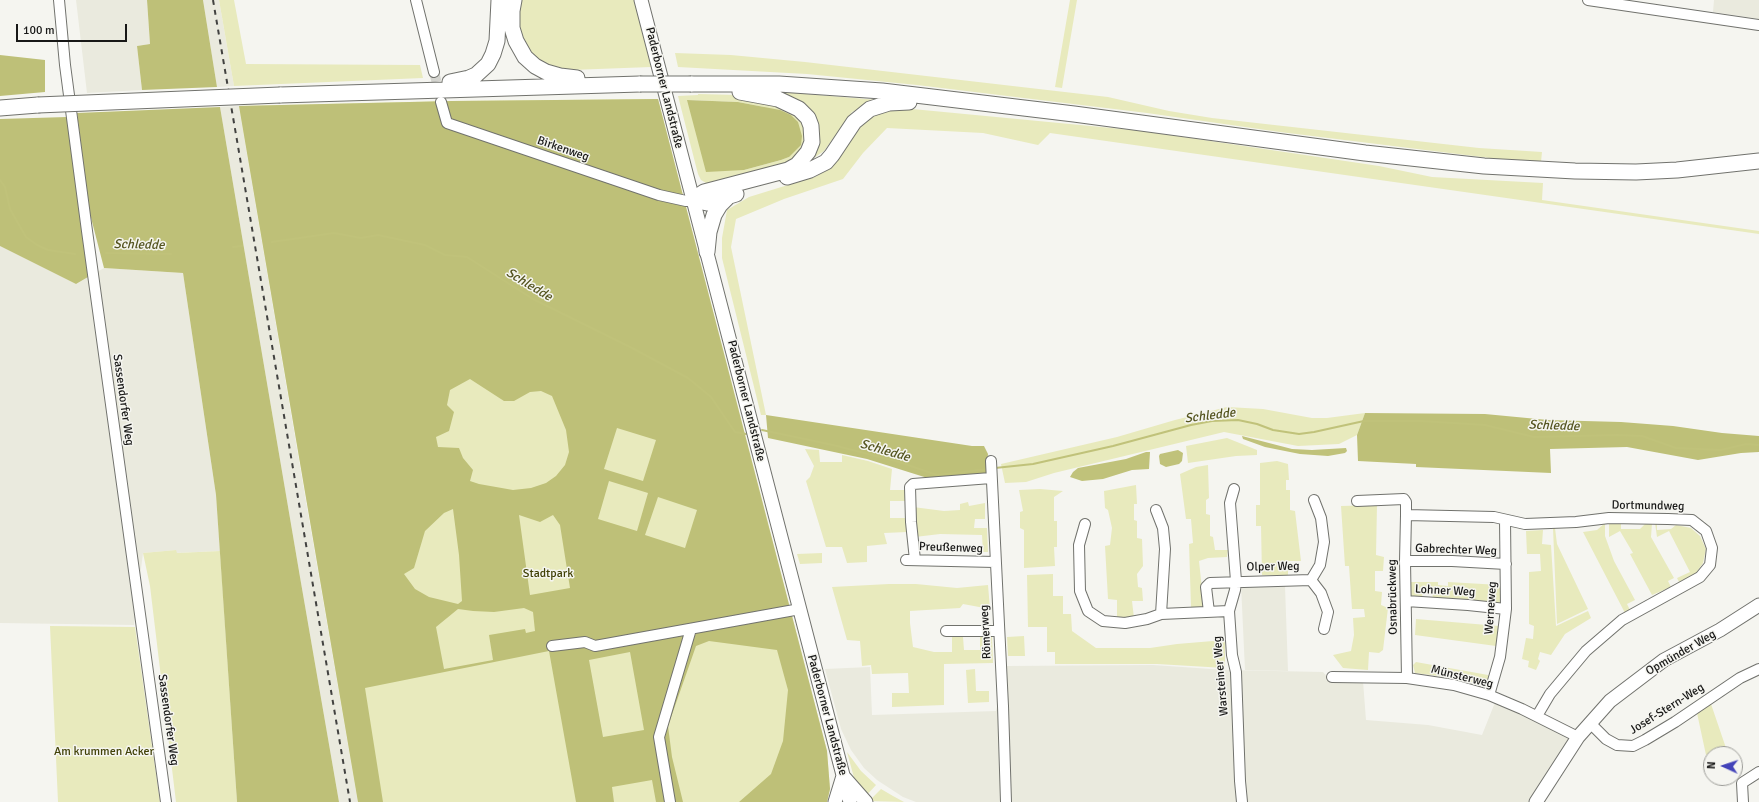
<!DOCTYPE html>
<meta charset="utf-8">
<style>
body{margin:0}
#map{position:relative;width:1759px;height:802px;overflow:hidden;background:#f5f5f0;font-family:Signika,sans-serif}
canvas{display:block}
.north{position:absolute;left:1703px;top:746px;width:40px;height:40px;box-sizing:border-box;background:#f5f5f0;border:1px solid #9d9d99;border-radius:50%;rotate:273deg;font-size:11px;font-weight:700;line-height:16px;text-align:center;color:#181817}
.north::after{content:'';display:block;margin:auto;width:14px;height:18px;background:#4343b9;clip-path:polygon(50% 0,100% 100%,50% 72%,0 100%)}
.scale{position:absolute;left:16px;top:24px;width:111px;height:18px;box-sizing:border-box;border:2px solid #181817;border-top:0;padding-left:5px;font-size:12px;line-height:14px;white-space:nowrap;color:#181817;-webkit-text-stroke:3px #f5f5f0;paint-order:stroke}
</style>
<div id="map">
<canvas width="1759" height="802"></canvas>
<div class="north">N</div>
<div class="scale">100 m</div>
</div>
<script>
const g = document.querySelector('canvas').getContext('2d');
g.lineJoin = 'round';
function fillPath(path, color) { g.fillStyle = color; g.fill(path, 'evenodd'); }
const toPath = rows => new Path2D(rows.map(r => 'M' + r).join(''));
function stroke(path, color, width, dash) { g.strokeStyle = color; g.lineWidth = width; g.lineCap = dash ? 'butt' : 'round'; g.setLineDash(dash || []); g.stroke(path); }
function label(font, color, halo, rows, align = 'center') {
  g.font = font + ' Signika,sans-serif'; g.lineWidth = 3; g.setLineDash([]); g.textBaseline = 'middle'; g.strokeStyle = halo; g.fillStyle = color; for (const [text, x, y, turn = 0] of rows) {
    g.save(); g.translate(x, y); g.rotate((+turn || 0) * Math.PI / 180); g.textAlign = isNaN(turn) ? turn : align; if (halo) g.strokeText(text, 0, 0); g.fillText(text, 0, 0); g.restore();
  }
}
const built = toPath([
 [76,0,147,0,150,44,137,46,142,90,87,93],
 [203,0,219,0,234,86,217,87],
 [1714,0,1759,0,1759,19,1713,12],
 [239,106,303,484,358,802,339,802,300,577,220,107],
 [0,246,76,284,104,268,183,273,216,495,220,551,176,553,176,550,143,553,134,625,0,623],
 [1241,585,1285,586,1288,671,1245,670],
 [1153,665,1226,670,1323,672,1331,681,1363,681,1366,720,1428,725,1482,735,1496,700,1573,736,1529,802,916,802,903,797,877,780,864,768,851,750,841,729,825,669,870,667,872,715,996,711,1006,666]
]);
const green = toPath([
 [219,0,234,0,246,64,420,65,423,78,234,86],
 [520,0,634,0,651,67,571,70,554,69,539,62,527,50,518,33],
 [1070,0,1077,0,1062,88,1055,87],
 [675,53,731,55,805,62,1108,97,1169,111,1212,118,1479,148,1542,152,1541,162,1498,159,1280,132,1147,113,917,85,807,74,678,67],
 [771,91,878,100,852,112,824,151,805,164,818,127],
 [698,94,737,95,767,100,803,117,809,137,793,163,713,184,706,183,701,180,698,174,678,96,698,95],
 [688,100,738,102,764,107,789,157,781,160,744,170],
 [658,99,827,751,830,789,827,802,358,802,239,106,452,101],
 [902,108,1143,131,1379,166,1432,177,1543,183,1542,200,1759,231,1759,234,1050,133,1038,145,983,133,887,128,863,153,843,179,784,199,736,219,731,247,766,415,761,415,722,258,722,238,727,210,749,197,817,176,836,161,859,126,879,113],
 [1227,407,1263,409,1312,418,1327,418,1365,413,1357,435,1339,444,1298,446,1224,432,1054,473,1026,482,1005,483,1001,464,1117,437,1175,420],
 [1227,438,1257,450,1257,455,1236,456,1188,463,1186,446],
 [805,449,819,450,820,462,842,462,842,455,868,461,892,469,890,490,907,490,907,501,890,501,890,518,908,518,907,532,884,533,887,544,867,546,867,562,847,563,842,547,826,547,806,481,810,477,814,466],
 [1277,461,1288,464,1289,480,1286,480,1286,490,1290,490,1290,510,1295,511,1301,561,1288,561,1288,576,1262,575,1261,526,1256,526,1256,505,1260,505,1260,463],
 [1208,465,1209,498,1206,500,1206,514,1210,515,1210,536,1213,537,1215,550,1228,550,1227,557,1208,558,1199,561,1204,608,1191,607,1189,544,1193,543,1191,519,1186,519,1180,474,1196,467],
 [1136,485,1137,504,1134,504,1134,520,1137,521,1137,538,1142,539,1143,566,1137,574,1138,587,1142,588,1143,601,1132,601,1134,618,1117,619,1117,600,1108,599,1105,546,1110,545,1112,528,1108,510,1105,508,1104,491],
 [1040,489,1063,491,1054,497,1054,521,1057,521,1057,547,1054,547,1055,566,1024,568,1024,530,1020,528,1020,512,1023,511,1019,490],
 [968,502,969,506,985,503,985,519,975,519,974,528,987,528,988,552,983,552,982,535,940,534,915,537,913,507,944,511,960,510,960,504],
 [1377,505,1376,555,1384,557,1383,571,1375,571,1375,591,1382,592,1381,605,1388,608,1383,650,1379,653,1369,652,1368,670,1343,668,1333,655,1351,651,1354,635,1353,618,1365,617,1364,609,1352,609,1349,566,1345,566,1341,506],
 [1605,523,1605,536,1614,561,1635,600,1627,604,1630,610,1625,613,1583,532,1597,530],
 [1646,523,1652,523,1651,537,1674,578,1668,581,1671,587,1652,595,1630,554,1633,553,1620,531,1609,537,1609,524,1621,524,1621,529,1640,529],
 [1655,523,1657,524,1657,530,1671,529,1676,525,1691,528,1700,536,1706,549,1703,563,1696,573,1679,582,1677,578,1690,572,1669,531,1657,537],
 [1553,528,1555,528,1557,544,1588,609,1557,624],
 [1543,530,1542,544,1551,545,1556,626,1588,611,1591,618,1565,634,1551,655,1540,652,1538,659,1540,661,1536,670,1528,667,1529,661,1522,659,1526,638,1533,639,1534,626,1529,624,1529,572,1541,571,1540,554,1527,554,1526,531],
 [176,550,177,553,220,551,237,802,176,802,150,586,143,553],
 [822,553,822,563,800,564,797,554],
 [1053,574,1053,596,1063,596,1063,614,1071,614,1072,631,1096,648,1150,648,1177,644,1225,640,1225,668,1157,664,1055,664,1055,652,1047,652,1047,627,1028,627,1027,575],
 [1410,582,1438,582,1438,585,1448,586,1448,582,1500,585,1500,604,1433,599,1432,590,1423,589,1422,598,1410,596],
 [889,584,916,584,957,588,988,585,990,609,963,604,960,608,910,611,910,623,913,647,934,652,952,652,952,637,963,637,964,650,980,650,980,637,992,636,993,663,944,664,944,705,892,707,892,693,909,693,908,673,872,674,871,665,862,666,860,641,847,640,832,587],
 [1416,619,1499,626,1496,646,1415,635],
 [50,626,135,627,160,802,58,802],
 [1024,636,1025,656,1008,656,1007,637],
 [1416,662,1488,675,1491,679,1488,687,1463,679,1415,673,1413,665],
 [975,669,976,691,989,691,989,702,968,703,966,670],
 [1711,704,1726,748,1706,755,1697,713],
 [847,752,861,771,876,785,865,797,856,785],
 [881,789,893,796,904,802,869,801]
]);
const forest = toPath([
 [147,0,203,0,217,87,142,90,137,46,150,44],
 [0,55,45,60,45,92,0,96],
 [658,99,827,751,830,789,827,802,739,802,771,774,783,741,788,690,777,650,709,641,696,646,668,726,672,757,683,802,656,802,652,780,612,787,614,802,576,802,549,651,365,688,383,802,358,802,239,106,452,101],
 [470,379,504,401,514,401,530,392,541,391,552,396,566,430,569,452,565,465,556,476,546,483,531,488,513,490,479,484,470,481,473,470,463,458,459,448,438,447,436,437,449,431,454,412,447,405,450,390],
 [617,428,656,440,643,481,604,469],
 [609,481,648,493,637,531,598,519],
 [658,497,697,510,685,548,645,535],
 [453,509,459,555,462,601,458,604,429,597,415,589,404,574,414,568,425,531,444,513],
 [519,515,540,522,553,515,560,525,570,588,530,595],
 [524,608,533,612,535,631,526,633,525,629,489,635,493,660,444,669,436,627,458,609,473,611,494,612],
 [630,652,644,730,603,737,589,660],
 [687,100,738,102,780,110,791,115,798,122,802,136,801,145,789,157,781,160,744,170,706,172],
 [220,107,300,577,339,802,237,802,216,495,183,273,104,268,89,210,77,113],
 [67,117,88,277,76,284,0,246,0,119],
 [1365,413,1485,414,1548,420,1621,422,1673,426,1722,433,1759,436,1759,452,1741,453,1698,460,1627,447,1550,449,1551,473,1416,467,1416,464,1358,461,1357,435],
 [766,415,972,446,984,446,988,454,986,475,937,481,867,459,768,438]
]);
const water = toPath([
 [1242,436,1292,449,1312,450,1346,448,1347,451,1345,453,1328,456,1300,454,1265,447,1243,439],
 [1178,450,1183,453,1182,461,1179,464,1166,467,1160,464,1159,456,1160,454],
 [1146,452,1150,452,1149,469,1132,470,1103,479,1082,481,1070,477,1073,472,1078,468,1126,459]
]);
const stream = toPath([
 [0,180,5,187,10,209,26,237,37,245,48,250,75,254],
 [272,242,334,233,361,238,378,235,425,245,445,255,467,257,533,299,632,348,688,378,711,397,735,432,746,434],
 [233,247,242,246],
 [106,253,171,254],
 [762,430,833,445,899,462,937,475,989,469],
 [995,468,1033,464,1113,446,1191,425,1212,421,1238,420,1257,424,1273,430,1299,434,1314,432,1364,421,1421,421,1485,425,1534,437,1617,435,1642,436,1676,448,1721,450,1746,444,1759,445]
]);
const minorTunnel = toPath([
 [434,72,440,95]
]);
const minor = toPath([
 [59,0,65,65,87,231,166,802],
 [416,0,434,72],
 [1588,0,1759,25],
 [441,102,447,123,659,195,686,201,692,200],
 [991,461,1003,706,1006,802],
 [1234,489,1230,503,1236,581,1235,590,1229,611,1232,655,1236,672,1240,781,1242,802],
 [1357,501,1404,499,1406,502,1406,515,1494,517,1525,524,1576,522,1609,518,1668,519,1692,520,1706,531,1712,548,1710,565,1700,577,1622,620,1586,651,1550,694,1537,716],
 [1156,510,1163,528,1165,549,1161,614],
 [1406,515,1405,561,1407,678],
 [1085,524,1079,545,1080,591,1088,611,1103,621,1125,623,1147,619,1161,614,1229,611],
 [906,560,995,562],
 [915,560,911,522,910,487,913,484,991,478],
 [1405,561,1452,561,1506,564],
 [1311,580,1320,565,1324,542,1321,518,1314,500],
 [1406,601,1468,605,1506,609],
 [1209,612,1206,587,1210,583,1311,580,1321,593,1328,612,1324,629],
 [946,631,999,631],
 [552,646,585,642,595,646,800,609],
 [1332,677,1407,678,1454,685,1489,695,1522,709,1578,737],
 [1489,695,1500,657,1506,609,1505,520],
 [1590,723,1606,739,1617,745,1633,746,1645,740,1675,722,1740,678,1759,669],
 [670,802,659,737,691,629],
 [1743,802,1742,783,1759,772]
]);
const major = toPath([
 [641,0,850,802],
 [844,777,866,802],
 [835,802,843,776],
 [1536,802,1578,737,1610,701,1664,660,1720,630,1759,605]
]);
const highway = toPath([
 [514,0,512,11,512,28,516,41,525,57,535,66,546,72,560,76,577,78],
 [450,82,469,78,476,75,488,64,493,54,497,41,499,0],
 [691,84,779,84,882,91,1074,114,1365,153,1484,166,1575,171,1636,172,1677,170,1759,161],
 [280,95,640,84],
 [0,108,38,105],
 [787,177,810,170,826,162,832,155,854,122,870,109,889,103,909,102],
 [692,200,704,192,788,170,797,165,808,152,812,142,811,126,808,118,799,109,778,99,740,92],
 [692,200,707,203,736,194],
 [707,252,709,232,714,215,720,205,729,196]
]);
const rail = toPath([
 [213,0,350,802]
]);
const highwayBridge = toPath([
 [640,84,691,84],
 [38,105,280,95]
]);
const streetNames = [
 ["Paderborner Landstraße",664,88,76],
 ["Birkenweg",563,149,19],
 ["Sassendorfer Weg",123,400,82],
 ["Paderborner Landstraße",746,401,76],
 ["Dortmundweg",1648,506,1],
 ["Preußenweg",951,548,2],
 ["Gabrechter Weg",1456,550,2],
 ["Olper Weg",1273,567,-1],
 ["Lohner Weg",1445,591,3],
 ["Osnabrückweg",1393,597,-91],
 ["Werneweg",1491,608,-86],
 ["Römerweg",986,632,-93],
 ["Opmünder Weg",1681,653,-30],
 ["Warsteiner Weg",1221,676,-95],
 ["Münsterweg",1462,677,14],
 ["Josef-Stern-Weg",1667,709,-32],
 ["Paderborner Landstraße",827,715,75],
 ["Sassendorfer Weg",168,720,82]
];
const parkNames = [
 ["Stadtpark",548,574],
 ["Am krummen Acker",104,752]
];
const waterNames = [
 ["Schledde",139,245,1],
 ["Schledde",529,285,31],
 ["Schledde",1210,416,-7],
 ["Schledde",1554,426,2],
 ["Schledde",885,451,16]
];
fillPath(built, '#eaeade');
fillPath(green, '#e8eabd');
fillPath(forest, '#bec078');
fillPath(water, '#c0c27a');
stroke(stream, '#c0c27a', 2);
stroke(minorTunnel, '#d4d4cf', 10, [10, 5]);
stroke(minor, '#71726d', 12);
stroke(major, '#71726d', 15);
stroke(highway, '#71726d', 17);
stroke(minor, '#fff', 10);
stroke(major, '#fff', 13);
stroke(highway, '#fff', 15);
stroke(rail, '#424240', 2, [5, 5]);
stroke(highwayBridge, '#71726d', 17, []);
stroke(highwayBridge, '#fff', 15);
label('12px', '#181817', '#f5f5f0', streetNames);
label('12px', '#414107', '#f5f5f0', parkNames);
label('italic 13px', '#54541f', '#f5f5f0', waterNames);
</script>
